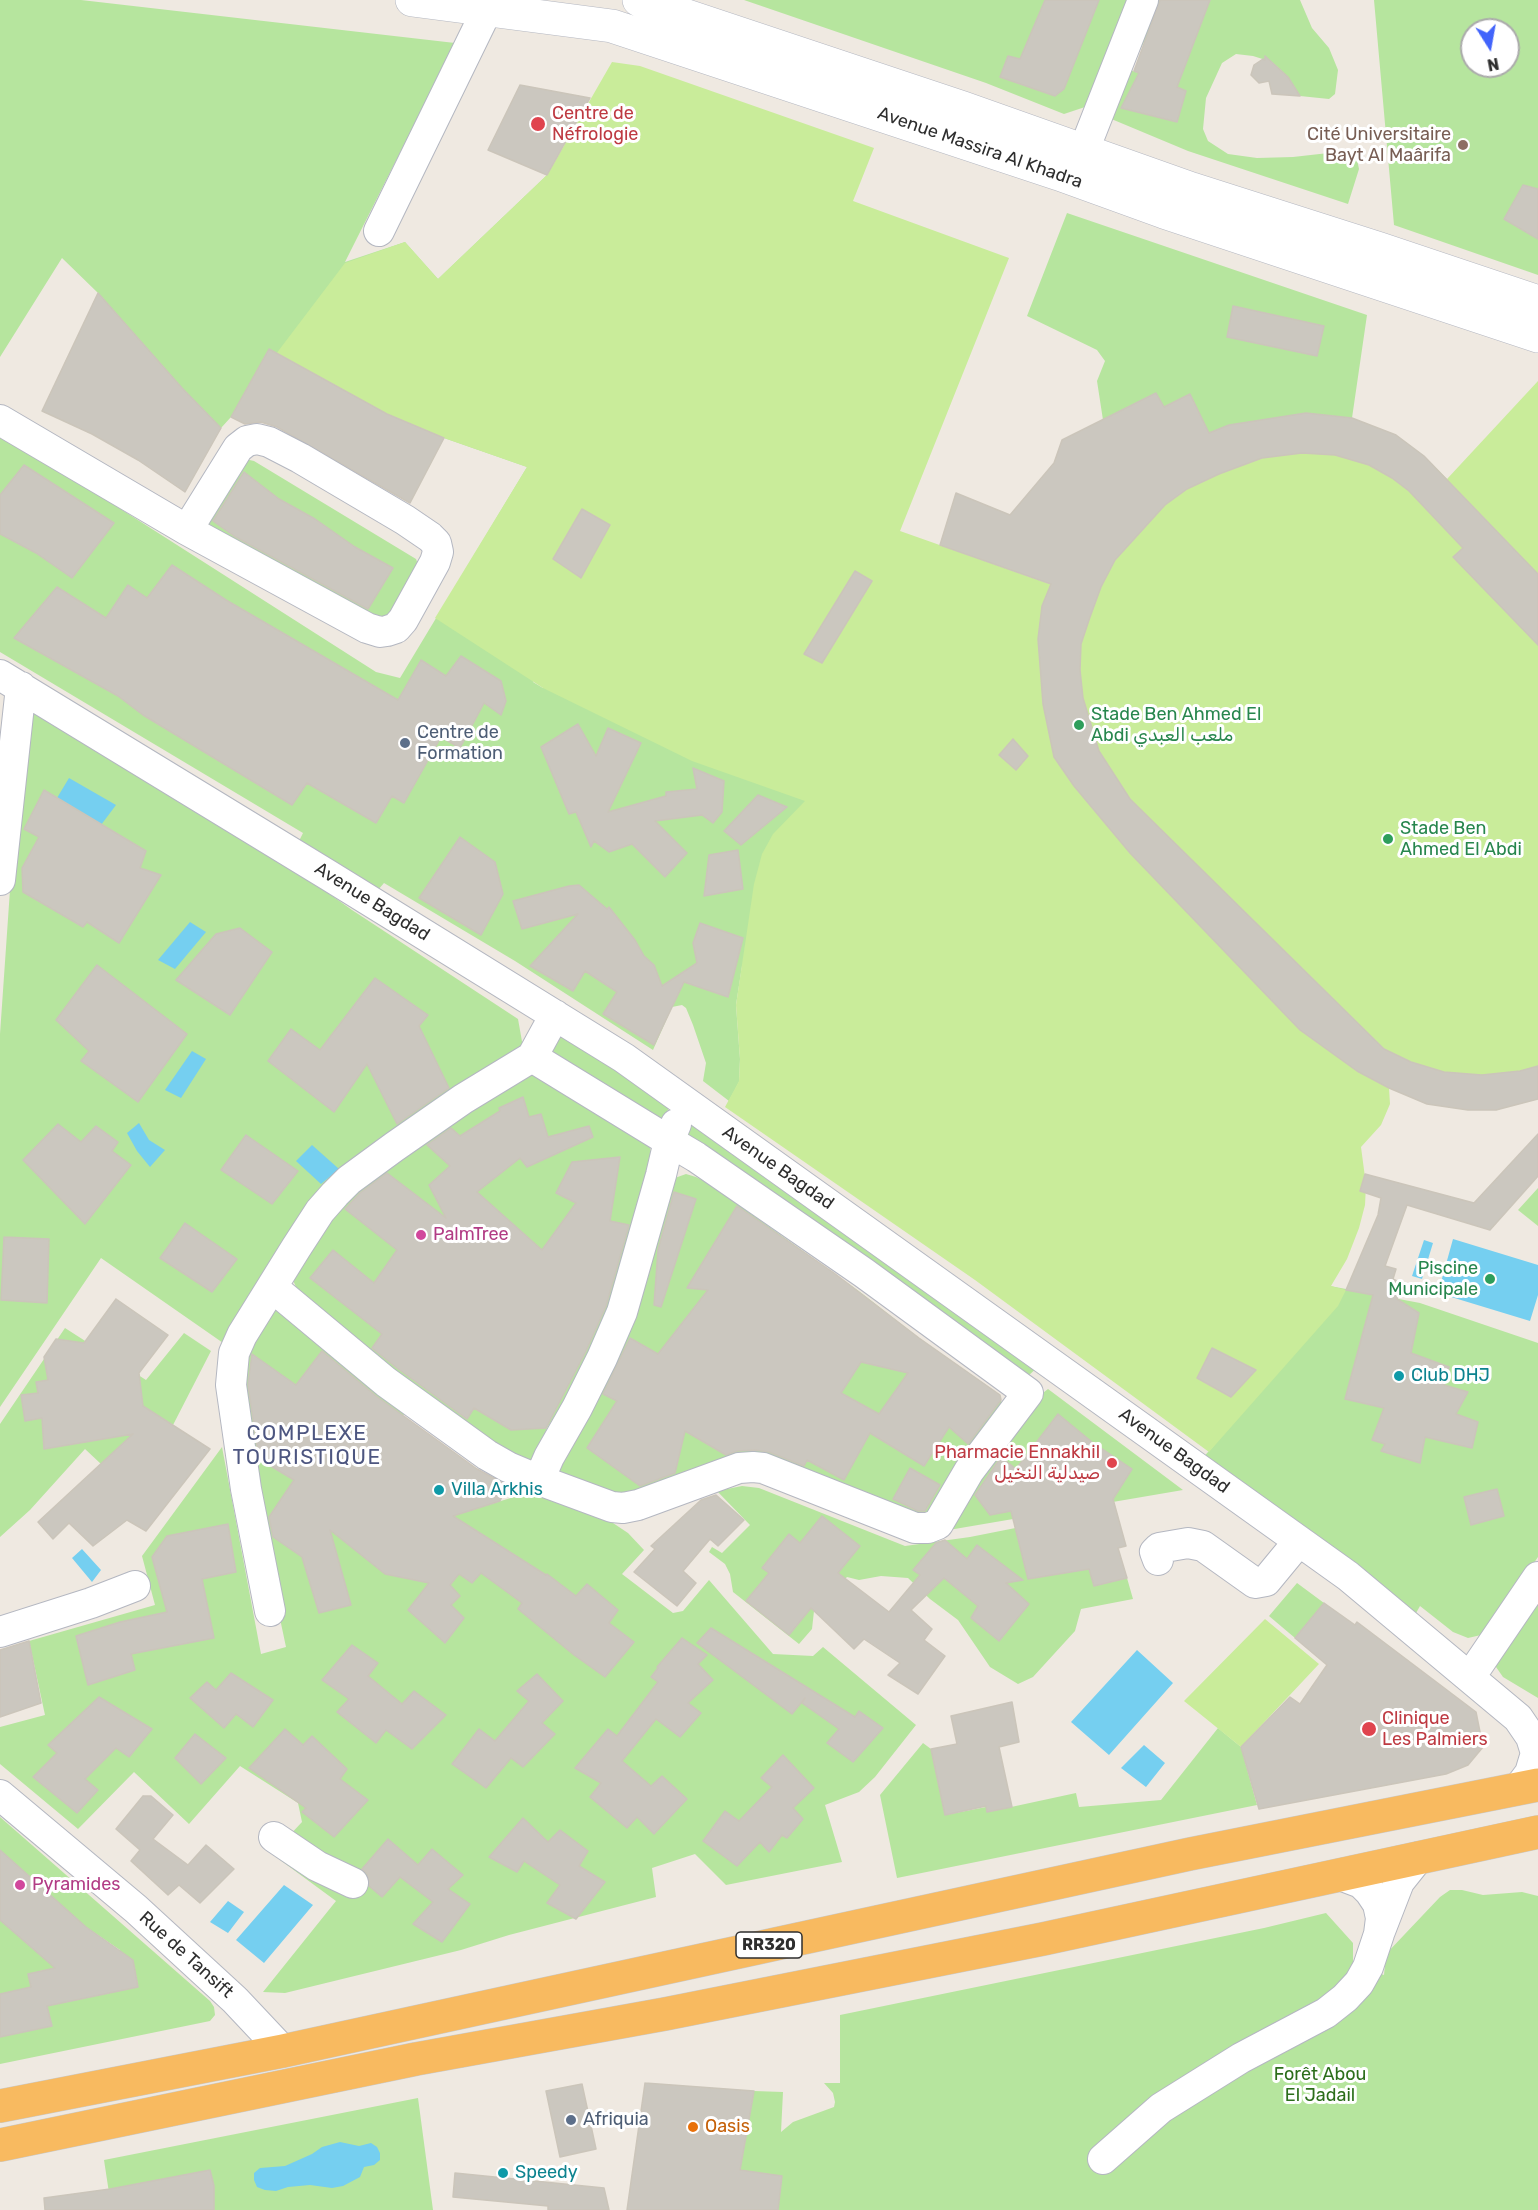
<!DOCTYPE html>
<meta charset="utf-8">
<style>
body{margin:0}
#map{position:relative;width:1538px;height:2210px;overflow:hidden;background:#efe9e1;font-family:Rubik,sans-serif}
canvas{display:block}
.north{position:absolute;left:1460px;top:18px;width:60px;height:60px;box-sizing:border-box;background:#fff;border:2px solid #ababab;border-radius:50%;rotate:169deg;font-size:16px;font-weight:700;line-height:24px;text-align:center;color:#2e2e2e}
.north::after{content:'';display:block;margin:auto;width:21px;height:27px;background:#4264fb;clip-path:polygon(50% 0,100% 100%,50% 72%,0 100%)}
</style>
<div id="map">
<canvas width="1538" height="2210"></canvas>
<div class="north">N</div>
</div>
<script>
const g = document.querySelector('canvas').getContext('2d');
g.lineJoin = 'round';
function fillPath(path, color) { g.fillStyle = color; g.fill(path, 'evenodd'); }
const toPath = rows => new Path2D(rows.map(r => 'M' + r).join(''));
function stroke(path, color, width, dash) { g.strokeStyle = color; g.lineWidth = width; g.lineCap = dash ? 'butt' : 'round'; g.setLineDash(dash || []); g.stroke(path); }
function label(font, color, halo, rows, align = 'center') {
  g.font = font + ' Rubik,Vazirmatn,sans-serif'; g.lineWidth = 6; g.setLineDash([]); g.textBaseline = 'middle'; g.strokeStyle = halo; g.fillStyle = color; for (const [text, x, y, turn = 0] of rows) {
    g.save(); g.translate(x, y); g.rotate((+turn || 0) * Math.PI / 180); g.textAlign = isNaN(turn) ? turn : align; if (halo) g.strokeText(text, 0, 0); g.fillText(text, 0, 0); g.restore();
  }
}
const green = toPath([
 [0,0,81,0,455,43,345,262,405,242,438,279,547,175,527,467,533,682,543,688,900,531,899,639,742,966,736,1005,740,1059,739,1082,729,1101,703,1081,706,1063,693,1025,686,1008,682,1005,672,1007,653,1050,515,961,384,883,378,890,298,843,303,833,0,652,0,432,376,672,400,678,527,467,444,438,269,350,231,417,221,428,182,388,98,293,62,258,0,357],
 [744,0,1132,0,1091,105,1064,114,986,83],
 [1149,0,1300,0,1312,28,1329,48,1338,70,1335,94,1329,99,1300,96,1288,77,1272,62,1253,56,1236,54,1222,63,1206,98,1203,129,1208,141,1228,154,1257,158,1293,157,1355,150,1359,169,1348,204,1188,151,1109,118],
 [1148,34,1175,86,1130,70],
 [1374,0,1538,0,1538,189,1523,185,1504,219,1538,239,1538,275,1394,225],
 [1472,30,1508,30,1508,66,1472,66],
 [1067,213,1367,315,1352,418,1306,413,1229,425,1209,433,1190,394,1164,407,1103,420,1097,381,1105,361,1097,350,1027,316],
 [245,459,254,461,416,559,419,567,384,624,206,524],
 [27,704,231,824,352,910,518,1019,523,1047,388,1138,226,1345,101,1258,0,1407,0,1034,12,861],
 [566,1028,674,1099,657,1130,543,1061],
 [530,1066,641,1137,650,1148,653,1161,608,1319,590,1360,547,1428,535,1459,527,1467,304,1306,293,1280,340,1200],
 [690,1114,1042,1363,1027,1377,681,1134],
 [686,1174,696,1177,708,1183,860,1292,919,1338,1000,1395,1002,1405,924,1520,756,1459,625,1497,555,1477,672,1179],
 [1538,1188,1538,1226,1518,1210],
 [1330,1286,1420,1303,1538,1343,1538,1557,1486,1632,1481,1635,1468,1638,1453,1632,1420,1606,1411,1622,1201,1460,1215,1444],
 [284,1308,407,1410,328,1519,334,1533,385,1574,391,1575,416,1527,540,1489,613,1523,628,1533,644,1550,622,1574,673,1613,683,1611,709,1580,773,1654,813,1656,823,1647,916,1725,875,1777,859,1792,825,1805,842,1862,726,1885,695,1854,652,1868,656,1897,509,1935,461,1950,285,1993,263,1992,336,1901,272,1854,302,1822,298,1803,240,1766,189,1824,134,1772,78,1829,0,1764,0,1727,45,1715,29,1641,155,1605,142,1556,222,1447,261,1654,286,1647,261,1529,240,1363,264,1312],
 [65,1328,146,1380,184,1333,211,1351,173,1425,155,1414,101,1464,85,1449,30,1510,0,1537,0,1424],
 [1048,1389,1183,1490,937,1532,1034,1400],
 [742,1486,759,1488,905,1546,970,1537,1076,1516,1094,1586,1127,1578,1133,1599,1081,1609,1075,1631,1033,1677,1018,1684,990,1667,958,1620,930,1599,908,1578,881,1576,859,1580,847,1577,814,1611,812,1629,799,1644,733,1592,730,1574,725,1564,709,1552,712,1547,722,1553,750,1525,717,1491],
 [1297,1583,1324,1603,1295,1638,1269,1616],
 [1538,1598,1538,1698,1503,1677,1496,1667,1496,1659],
 [1218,1728,1241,1747,1257,1805,897,1878,880,1795,923,1743,931,1749,945,1815,986,1807,988,1812,1076,1793,1079,1807,1161,1800],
 [0,1817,210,2001,214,2007,215,2015,210,2021,0,2064],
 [86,1927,120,1950,121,1962,133,1960,138,1986,47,2006,40,1971,77,1965,62,1953],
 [1450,1890,1462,1890,1483,1895,1522,1892,1538,1896,1538,2210,778,2210,782,2176,740,2170,754,2091,783,2092,781,2132,793,2122,834,2107,835,2102,833,2093,824,2083,840,2083,840,2015,1264,1928,1326,1913,1353,1943,1353,1963,1384,1975,1386,1954,1440,1897],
 [418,2098,433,2210,153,2210,111,2206,104,2160]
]);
const pitch = toPath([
 [612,62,640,66,874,148,853,201,1009,258,900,531,1050,584,1229,425,1306,413,1352,418,1396,435,1424,456,1447,479,1538,381,1538,1099,1496,1110,1468,1110,1427,1104,1389,1088,1390,1104,1381,1125,1361,1147,1366,1185,1365,1205,1359,1228,1347,1259,1331,1286,1346,1290,1338,1306,1209,1452,975,1280,725,1107,739,1081,740,1059,736,1005,754,884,762,854,773,834,805,801,692,761,543,688,435,618,527,467,444,438,387,414,276,354,345,263,405,242,438,279,547,175],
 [1265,1619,1319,1664,1241,1747,1184,1701]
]);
const water = toPath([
 [69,778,116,805,101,825,57,798],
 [190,922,206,932,175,969,158,960],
 [192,1051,206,1059,181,1098,165,1090],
 [139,1123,149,1140,165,1150,150,1167,137,1151,127,1133],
 [312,1145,339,1169,321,1184,296,1161],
 [1453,1239,1538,1265,1538,1295,1530,1321,1438,1293],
 [1424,1240,1433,1243,1422,1279,1412,1276],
 [82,1549,101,1570,92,1582,72,1558],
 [1137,1650,1173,1683,1109,1755,1071,1722],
 [1144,1745,1165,1763,1146,1787,1121,1768],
 [284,1885,313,1905,264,1963,236,1940],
 [228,1901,244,1912,228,1933,210,1922],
 [340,2142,359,2146,371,2143,377,2147,380,2153,380,2160,374,2165,364,2167,360,2177,343,2186,332,2188,310,2185,288,2187,276,2191,265,2190,257,2187,254,2180,254,2173,260,2168,285,2166,312,2154,322,2147]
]);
const building = toPath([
 [1045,0,1099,0,1064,89,1055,96,1000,77,1008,56,1020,59,1045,0],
 [1160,0,1210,0,1177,87,1186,91,1177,122,1121,108,1139,73,1134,71,1160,0],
 [1265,56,1288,77,1300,96,1272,94,1269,81,1259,83,1251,75,1254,65,1263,59,1265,60,1265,56],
 [520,85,590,98,547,175,488,150,520,85],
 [1523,185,1538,189,1538,239,1504,219,1523,185],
 [98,293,182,388,221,428,185,492,138,460,92,434,42,411,98,293],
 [1233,306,1324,326,1317,356,1227,337,1233,306],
 [269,349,387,414,444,438,410,503,277,427,261,422,245,424,231,417,269,349],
 [1156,393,1164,407,1190,394,1209,433,1229,425,1306,413,1352,418,1396,435,1424,456,1538,574,1538,645,1453,557,1463,548,1409,491,1392,478,1369,465,1335,455,1302,453,1262,458,1219,474,1187,489,1165,505,1115,560,1101,587,1090,617,1081,644,1080,670,1083,698,1099,751,1130,799,1384,1049,1411,1062,1444,1072,1482,1075,1520,1071,1538,1066,1538,1099,1496,1110,1468,1110,1427,1104,1389,1088,1357,1071,1300,1030,1130,853,1074,786,1054,757,1043,704,1038,639,1042,606,1051,584,940,545,956,493,1010,515,1054,463,1062,440,1156,393],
 [24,465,114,523,72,578,36,553,0,534,0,495,24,465],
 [244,472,279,499,315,519,355,547,393,568,368,609,234,536,213,521,244,472],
 [582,509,610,525,581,578,553,559,582,509],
 [172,565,226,600,398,700,421,660,446,676,461,656,501,681,506,701,501,715,484,703,460,748,441,737,404,803,392,796,376,823,307,783,292,805,143,715,118,696,14,638,57,587,106,618,128,585,147,598,172,565],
 [855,571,872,581,822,663,804,654,855,571],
 [578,724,596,756,608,728,641,743,608,812,666,796,666,792,697,789,693,768,724,781,722,812,713,823,702,815,655,821,687,853,665,877,632,844,609,852,594,841,591,847,576,812,569,814,541,747,578,724],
 [1013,739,1028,756,1016,770,999,755,1013,739],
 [44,790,146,851,140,868,161,875,119,943,87,922,83,927,23,892,22,868,39,837,24,829,44,790],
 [758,795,787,807,741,845,724,831,758,795],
 [460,837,495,862,503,894,481,935,419,898,460,837],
 [738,850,743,889,704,896,709,855,738,850],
 [579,885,607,909,609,907,635,940,644,956,654,965,662,986,697,963,693,943,700,923,743,938,728,997,684,982,654,1045,603,1014,617,992,585,971,573,991,530,966,578,914,522,929,513,901,569,886,579,885],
 [240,928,272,952,230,1015,176,980,216,934,240,928],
 [97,965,187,1034,138,1102,81,1061,89,1051,56,1020,97,965],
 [375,978,428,1015,419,1026,449,1088,397,1124,367,1064,334,1112,268,1061,291,1029,320,1050,375,978],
 [523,1097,529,1117,541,1114,548,1137,589,1126,593,1137,527,1167,520,1158,477,1192,542,1250,576,1203,556,1193,572,1162,620,1157,610,1221,629,1225,606,1306,586,1351,546,1428,511,1430,474,1408,467,1419,397,1368,372,1348,382,1334,310,1278,333,1250,374,1283,397,1250,345,1209,360,1193,387,1173,446,1218,429,1185,450,1166,427,1145,451,1128,460,1136,500,1111,499,1108,523,1097],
 [58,1124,81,1142,96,1126,118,1142,112,1151,131,1165,85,1224,23,1160,58,1124],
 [1538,1134,1538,1176,1490,1230,1407,1205,1385,1266,1396,1269,1393,1279,1404,1285,1397,1299,1419,1313,1411,1353,1449,1367,1444,1385,1468,1392,1456,1414,1478,1422,1472,1448,1425,1437,1420,1463,1381,1451,1385,1444,1372,1440,1384,1408,1345,1399,1373,1295,1346,1290,1378,1215,1381,1198,1360,1191,1365,1174,1474,1203,1538,1134],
 [246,1135,298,1171,272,1204,221,1170,246,1135],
 [674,1192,696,1199,661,1307,654,1305,658,1250,674,1192],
 [737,1206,834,1273,919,1338,1000,1395,1001,1400,968,1444,949,1427,924,1466,870,1433,844,1480,807,1460,804,1466,769,1452,755,1450,737,1451,726,1455,685,1431,675,1473,640,1486,587,1448,617,1401,603,1394,630,1338,658,1354,708,1290,687,1288,737,1206],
 [861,1362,908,1373,879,1414,841,1393,861,1362],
 [185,1223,237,1259,212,1292,160,1258,185,1223],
 [4,1237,49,1239,47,1303,1,1300,4,1237],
 [116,1299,168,1335,139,1373,143,1406,210,1449,146,1531,127,1520,93,1546,69,1523,53,1539,38,1522,133,1434,44,1449,42,1418,25,1421,21,1395,38,1393,36,1382,48,1380,44,1357,56,1339,84,1343,116,1299],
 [1212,1348,1256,1370,1231,1397,1197,1378,1212,1348],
 [322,1351,376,1396,477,1469,507,1485,500,1501,453,1516,546,1575,547,1574,576,1596,587,1584,618,1610,609,1623,634,1642,605,1677,574,1655,518,1609,522,1603,481,1573,472,1583,459,1574,450,1585,460,1596,451,1605,464,1618,445,1643,408,1610,429,1583,385,1574,330,1530,351,1605,319,1613,302,1557,273,1537,269,1517,294,1480,259,1459,248,1385,252,1354,296,1385,322,1351],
 [1058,1414,1092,1442,1132,1469,1113,1499,1126,1546,1118,1548,1127,1578,1094,1586,1089,1569,1028,1579,1011,1511,990,1515,975,1495,1001,1457,1016,1469,1058,1414],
 [910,1468,940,1485,925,1511,918,1511,893,1499,910,1468],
 [1497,1489,1504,1516,1471,1525,1464,1497,1497,1489],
 [716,1495,744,1520,718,1546,710,1539,683,1571,696,1583,677,1606,634,1572,655,1549,651,1546,701,1500,716,1495],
 [822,1516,860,1546,838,1573,889,1612,920,1575,913,1570,936,1543,945,1540,967,1559,977,1545,1023,1580,1006,1583,1029,1604,999,1641,971,1618,978,1606,944,1578,911,1610,932,1629,924,1640,945,1656,918,1694,888,1675,900,1663,864,1639,854,1649,811,1608,789,1635,746,1601,769,1573,762,1568,789,1534,800,1543,822,1516],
 [228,1524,236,1572,202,1579,214,1638,131,1654,135,1670,88,1685,76,1636,120,1622,167,1612,152,1557,167,1536,228,1524],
 [1324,1603,1355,1625,1357,1622,1476,1712,1483,1747,1468,1765,1446,1774,1259,1809,1241,1747,1290,1697,1300,1704,1327,1665,1295,1638,1324,1603],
 [711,1628,855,1717,859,1711,883,1728,853,1762,827,1743,839,1729,802,1703,805,1698,792,1714,697,1643,711,1628],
 [682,1638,707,1655,698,1664,713,1680,688,1703,701,1713,680,1737,656,1719,622,1761,651,1786,662,1776,687,1799,654,1834,637,1817,627,1828,590,1797,601,1783,575,1768,608,1729,617,1736,658,1682,651,1677,658,1668,657,1667,682,1638],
 [29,1641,41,1703,0,1717,0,1650,29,1641],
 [352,1645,378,1663,368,1676,402,1704,414,1691,446,1715,412,1749,386,1730,376,1743,337,1712,349,1699,322,1680,352,1645],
 [231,1673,273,1700,253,1727,236,1714,224,1728,190,1698,207,1682,216,1690,231,1673],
 [537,1674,563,1701,542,1723,555,1734,523,1767,511,1758,486,1788,452,1764,479,1729,495,1741,529,1701,517,1691,537,1674],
 [99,1697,152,1729,129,1757,116,1748,85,1779,98,1790,77,1813,33,1777,57,1753,48,1745,99,1697],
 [1012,1702,1019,1742,999,1747,1012,1807,987,1812,986,1806,945,1815,931,1749,957,1744,951,1716,1012,1702],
 [285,1729,303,1745,312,1736,347,1769,340,1779,368,1800,334,1837,302,1812,306,1808,249,1768,285,1729],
 [195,1734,226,1758,201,1784,175,1758,195,1734],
 [783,1755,814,1788,793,1808,803,1819,787,1838,782,1835,769,1852,760,1842,737,1866,703,1841,725,1811,739,1821,772,1787,761,1778,783,1755],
 [143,1796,151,1796,173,1815,153,1839,188,1865,206,1845,234,1869,200,1903,179,1885,168,1895,131,1861,140,1850,116,1829,143,1796],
 [523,1818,548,1842,560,1830,588,1851,579,1866,605,1882,576,1919,547,1903,560,1885,524,1861,517,1872,489,1857,523,1818],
 [388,1839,418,1865,432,1849,463,1875,448,1889,470,1904,442,1942,413,1924,433,1902,400,1877,382,1897,369,1886,367,1874,362,1869,388,1839],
 [0,1850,86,1927,133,1960,138,1987,47,2006,52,2026,0,2037,0,1994,31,1987,28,1974,55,1968,0,1920,0,1850],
 [645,2083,754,2091,740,2170,782,2176,778,2210,627,2210,645,2083],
 [582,2084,596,2149,560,2157,546,2091,582,2084],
 [210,2170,214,2186,214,2210,45,2210,44,2198,110,2189,210,2170],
 [455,2173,604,2188,609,2210,548,2210,548,2206,453,2197,455,2173]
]);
const minor = toPath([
 [1084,150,1143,0],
 [379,231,487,10],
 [0,420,187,530,367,628,380,632,387,631,396,628,403,620,435,562,438,552,436,543,430,537,405,520,300,458,269,442,257,439,247,441,238,448,187,530],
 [0,675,328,875,624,1058,1348,1576,1518,1718,1531,1737,1536,1753,1530,1773,1518,1789],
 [0,880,21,687],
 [532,1057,669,1141,676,1124],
 [272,1287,386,1382,487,1455,508,1467,539,1480,549,1457,577,1408,602,1358,622,1312,661,1175,669,1141,696,1157,864,1273,1028,1393,969,1471,938,1524,928,1528,915,1528,763,1468,753,1467,739,1468,638,1505,623,1508,612,1507,539,1480],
 [1158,1560,1155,1552,1159,1548,1188,1543,1203,1546,1255,1583,1266,1581,1299,1541],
 [270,1611,246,1489,231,1385,234,1353,242,1335,296,1248,320,1211,335,1194,349,1180,394,1147,463,1099,532,1057,555,1015],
 [0,1632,91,1603,135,1586],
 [1470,1677,1538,1577],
 [0,1795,136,1909,235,2000,283,2051],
 [274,1837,317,1866,353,1883],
 [1380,1931,1399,1882,1419,1857],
 [1103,2159,1161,2108,1241,2058,1326,2013,1345,1998,1359,1983,1368,1967,1379,1934,1381,1918,1378,1904,1370,1892,1361,1883,1340,1875]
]);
const tertiary = toPath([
 [412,0,612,26,1059,174,1164,212,1538,336],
 [639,0,963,108,1192,189,1380,249,1538,302]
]);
const trunk = toPath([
 [0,2106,283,2051,1190,1854,1538,1785],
 [0,2145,416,2059,665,2014,1043,1939,1538,1832]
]);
const markers = [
 [538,124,8,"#e0444e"],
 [1463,145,6,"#8d6e63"],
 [1079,725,6,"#2e9e5b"],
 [405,743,6,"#5c6f8a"],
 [1388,839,6,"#2e9e5b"],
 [421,1235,6,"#d1479c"],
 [1490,1279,6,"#2e9e5b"],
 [1399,1376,6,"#0f9aa8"],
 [1112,1463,6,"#e0444e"],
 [439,1490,6,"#0f9aa8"],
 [1369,1729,8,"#e0444e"],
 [20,1885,6,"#d1479c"],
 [571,2120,6,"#5c6f8a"],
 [693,2127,6,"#e8710a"],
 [503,2173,6,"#0f9aa8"]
];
const shields = [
 [769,1945,66]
];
const shieldNames = [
 ["RR320",769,1945]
];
const healthNames = [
 ["Centre de",552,114],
 ["Néfrologie",552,135],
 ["Pharmacie Ennakhil",1100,1453,"right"],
 ["صيدلية النخيل",1100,1474,"right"],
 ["Clinique",1382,1719],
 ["Les Palmiers",1382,1740]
];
const educationNames = [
 ["Cité Universitaire",1451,135],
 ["Bayt Al Maârifa",1451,156]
];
const streetNames = [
 ["Avenue Massira Al Khadra",980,148,19],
 ["Avenue Bagdad",372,902,32],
 ["Avenue Bagdad",778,1168,35],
 ["Avenue Bagdad",1174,1451,36],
 ["Rue de Tansift",186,1955,42]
];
const leisureNames = [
 ["Stade Ben Ahmed El",1091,715],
 ["Abdi ملعب العبدي",1091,736],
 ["Stade Ben",1400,829],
 ["Ahmed El Abdi",1400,850],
 ["Piscine",1478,1269,"right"],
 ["Municipale",1478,1290,"right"]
];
const serviceNames = [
 ["Centre de",417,733],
 ["Formation",417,754],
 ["Afriquia",583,2120]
];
const hotelNames = [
 ["PalmTree",433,1235],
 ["Pyramides",32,1885]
];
const cultureNames = [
 ["Club DHJ",1411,1376],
 ["Villa Arkhis",451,1490],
 ["Speedy",515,2173]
];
const parkNames = [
 ["Forêt Abou",1320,2075],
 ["El Jadail",1320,2096]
];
const foodNames = [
 ["Oasis",705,2127]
];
const quarterNames = [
 ["COMPLEXE",307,1434],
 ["TOURISTIQUE",307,1458]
];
fillPath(green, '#b6e59e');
fillPath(pitch, '#c9ec9a');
fillPath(water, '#75cff0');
fillPath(building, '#cbc7bf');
stroke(building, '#cbc5ba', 1.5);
stroke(minor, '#b4b7c1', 32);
stroke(tertiary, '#b4b7c1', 34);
stroke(trunk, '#c9c9c9', 34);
stroke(minor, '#fff', 30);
stroke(tertiary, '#fff', 33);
stroke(trunk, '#f8ba60', 33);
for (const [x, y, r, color] of markers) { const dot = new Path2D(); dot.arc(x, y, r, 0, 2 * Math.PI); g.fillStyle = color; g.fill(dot); stroke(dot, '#fff', 2); }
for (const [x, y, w] of shields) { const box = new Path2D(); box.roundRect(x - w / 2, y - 13, w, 26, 4.5); g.fillStyle = '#fff'; g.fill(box); stroke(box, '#2e2e2e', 1.5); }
label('bold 16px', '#2e2e2e', null, shieldNames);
label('18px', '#be3a42', '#fff', healthNames, 'left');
label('18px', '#785e54', '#fff', educationNames, 'right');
label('18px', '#2e2e2e', '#fff', streetNames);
label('18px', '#27864d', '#fff', leisureNames, 'left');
label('18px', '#4e5e75', '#fff', serviceNames, 'left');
label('18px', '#b23c85', '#fff', hotelNames, 'left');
label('18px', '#0d838f', '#fff', cultureNames, 'left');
label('18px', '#2c6e1b', '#fff', parkNames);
label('18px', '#c56008', '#fff', foodNames, 'left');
g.letterSpacing = '1.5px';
label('21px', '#4d5680', '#fff', quarterNames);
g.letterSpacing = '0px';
</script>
